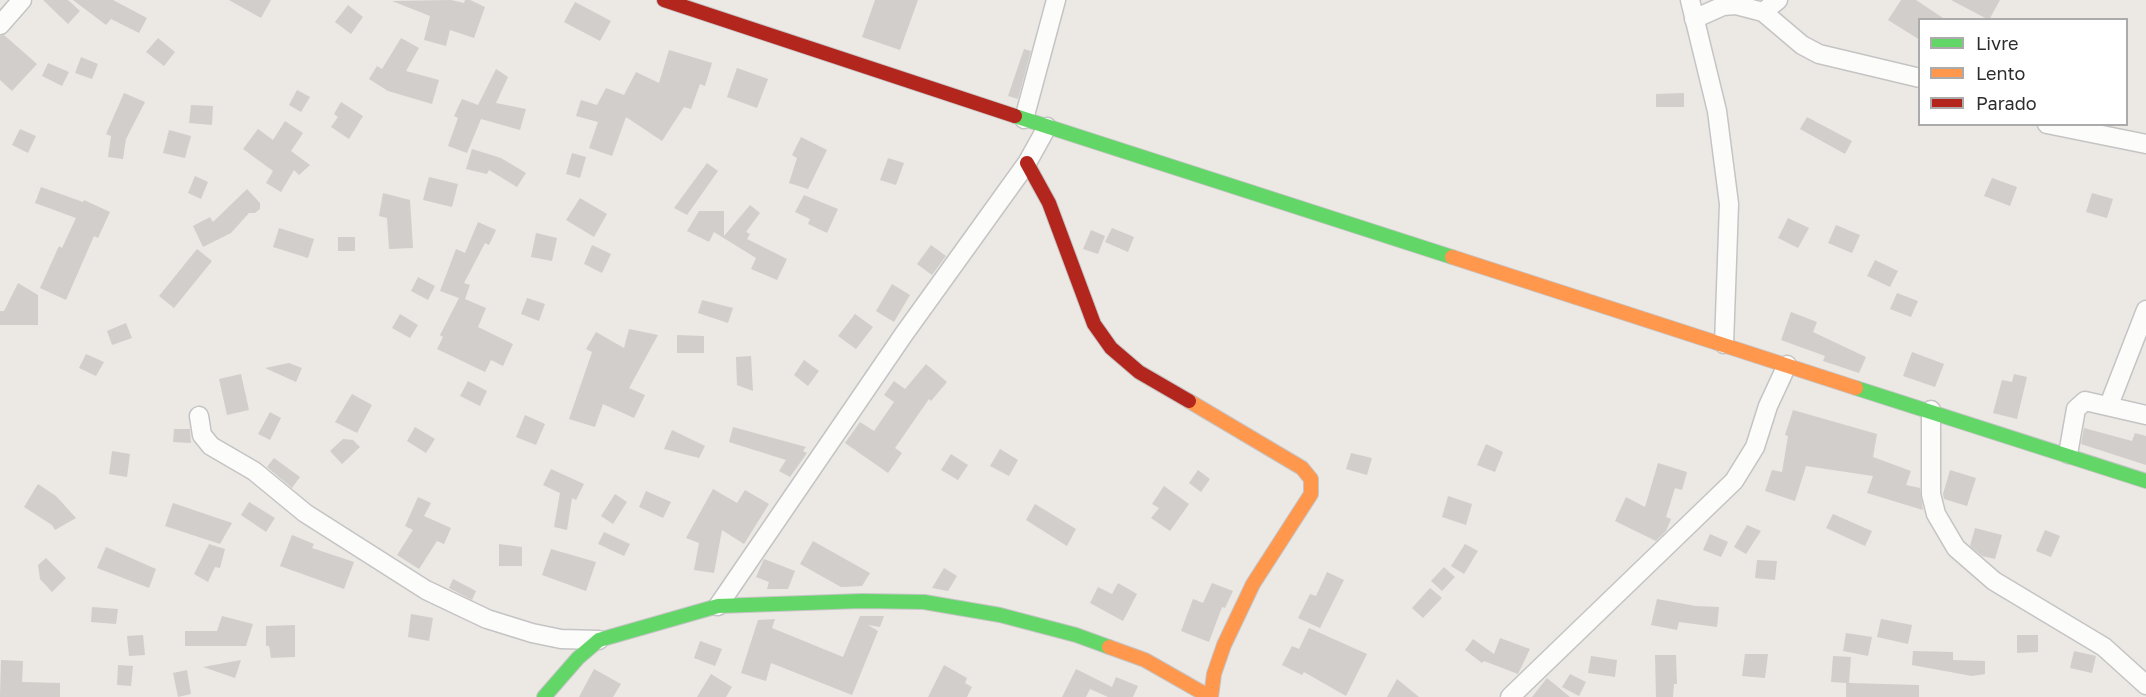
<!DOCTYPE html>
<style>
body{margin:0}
#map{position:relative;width:2146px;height:697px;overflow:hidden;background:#ece8e4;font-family:"Golos Text",sans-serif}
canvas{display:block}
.legend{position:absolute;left:1918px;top:18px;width:210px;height:108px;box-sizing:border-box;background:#fff;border:2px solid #ababab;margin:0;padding:8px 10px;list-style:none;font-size:18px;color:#2e2e2e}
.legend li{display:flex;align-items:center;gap:12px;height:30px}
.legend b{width:30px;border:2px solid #ababab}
</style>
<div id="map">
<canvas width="2146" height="697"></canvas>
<ul class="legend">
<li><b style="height:8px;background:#63d668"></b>Livre</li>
<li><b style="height:8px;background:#ff974d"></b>Lento</li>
<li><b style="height:8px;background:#b3261e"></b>Parado</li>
</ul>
</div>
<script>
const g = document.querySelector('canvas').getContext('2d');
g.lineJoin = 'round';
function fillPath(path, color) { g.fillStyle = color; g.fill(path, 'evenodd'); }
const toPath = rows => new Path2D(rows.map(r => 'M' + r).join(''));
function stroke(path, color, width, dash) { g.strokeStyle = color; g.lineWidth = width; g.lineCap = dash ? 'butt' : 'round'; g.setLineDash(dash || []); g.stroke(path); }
const building = toPath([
 [43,0,68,0,80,11,68,24],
 [73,0,113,0,147,18,139,33,111,19,106,25],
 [229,0,271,0,261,18],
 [451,0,464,3,465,0,470,0,485,7,474,38,450,30,446,46,424,40,430,16,392,1],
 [875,0,918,0,900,50,862,37],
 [1901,0,1916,0,1946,20,1920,20,1920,40,1888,20],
 [1951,0,2000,0,1989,20],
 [575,2,611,21,600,41,564,22],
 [348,5,363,17,351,34,335,22],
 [4,35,37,64,12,91,0,80,0,36],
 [158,38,175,52,164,66,146,52],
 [401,38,419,48,406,71,439,80,432,104,388,91,369,79,377,66,382,69],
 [1024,49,1031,51,1018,99,1008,96],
 [669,50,712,63,705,86,700,84,691,109,684,107,662,141,626,117,612,156,589,148,598,122,576,116,581,100,597,105,606,88,624,95,636,72,659,83],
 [81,57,98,64,92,79,75,73],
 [48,63,69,72,62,86,42,76],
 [737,68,768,79,757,108,727,97],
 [496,69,508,77,496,103,526,109,520,130,481,119,467,153,448,146,458,118,454,116,462,99,478,105],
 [297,90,310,97,301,112,289,105],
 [124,93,145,102,126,139,123,159,108,157,111,136,106,134],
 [1684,93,1684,107,1656,107,1656,94],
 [341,102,363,116,349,139,331,127,338,117,334,114],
 [191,105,213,106,212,125,189,123],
 [1807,117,1852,141,1845,154,1800,129],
 [285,121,303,133,291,151,310,165,299,175,294,170,281,192,266,183,273,171,243,149,258,129,273,140],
 [20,129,36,136,28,153,12,145],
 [169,130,191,136,185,158,163,153],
 [801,137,827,150,808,189,789,183,797,158,792,155],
 [472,149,501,158,526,173,517,187,489,170,487,174,466,169],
 [572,153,586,157,580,178,566,174],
 [888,158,904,163,896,185,880,180],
 [707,163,718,171,687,215,674,208],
 [195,176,208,182,201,199,188,193],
 [429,177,458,184,452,207,423,200],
 [1992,178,2017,187,2010,206,1984,196],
 [41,187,83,202,84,200,110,212,98,238,94,236,66,300,40,288,59,246,62,248,76,218,35,203],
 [247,189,260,203,260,209,255,213,249,213,231,233,203,247,193,226,210,217,213,222],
 [383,193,410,200,413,248,389,249,387,218,379,216],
 [2092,193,2113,199,2107,218,2086,212],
 [804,195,838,209,827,233,808,224,810,219,795,212],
 [580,198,607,214,594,237,566,220],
 [750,205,760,213,746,232,750,234,747,239,787,259,777,280,751,269,756,258,714,232,709,242,687,231,699,211,724,211,724,236],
 [1788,218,1809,228,1798,248,1778,238],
 [478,222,496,230,489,245,485,243,464,283,470,285,465,299,486,308,478,327,513,344,503,366,491,360,485,372,437,349,443,337,440,335,459,298,440,291,456,249,465,253],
 [1836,225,1860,235,1852,253,1828,243],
 [279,228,314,239,308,258,273,247],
 [1112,228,1134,237,1128,252,1105,242],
 [1091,230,1105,236,1098,254,1083,249],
 [536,233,557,238,552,261,531,257],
 [338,237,355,237,355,251,338,251],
 [592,245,611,254,602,273,584,264],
 [931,245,946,256,932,275,917,264],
 [197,249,212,261,174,308,159,296],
 [1875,260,1898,271,1890,287,1867,276],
 [418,277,435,286,428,300,411,291],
 [18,283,38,295,38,325,0,325,0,311,4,311],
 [892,284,910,295,894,322,876,311],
 [1897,293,1918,301,1911,317,1890,309],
 [527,298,545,304,539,321,521,314],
 [702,300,733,308,728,323,698,313],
 [1791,312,1817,322,1813,332,1866,357,1859,373,1823,361,1825,356,1781,340],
 [400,314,418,325,410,338,392,328],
 [855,314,873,327,856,349,838,336],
 [126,323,132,338,112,345,107,331],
 [629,329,658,335,629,388,645,395,634,418,603,404,595,427,569,419,592,352,586,349,596,332,624,348],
 [677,335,704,336,704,353,677,353],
 [1912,352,1944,364,1935,387,1903,376],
 [86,354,104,362,96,376,79,368],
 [751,356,753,391,737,385,736,357],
 [804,360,819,371,808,386,794,375],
 [289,363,302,368,296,382,265,368],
 [926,364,947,382,931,401,929,399,895,448,902,453,888,473,845,443,860,422,874,431,894,402,884,395,894,381,905,389],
 [241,374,249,410,227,415,219,379],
 [2014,374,2027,377,2017,419,1993,413,2002,380,2012,382],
 [468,381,487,391,480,406,460,396],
 [352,394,372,405,357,433,335,422],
 [1793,410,1877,434,1873,457,1911,471,1906,485,1920,488,1923,510,1867,493,1873,476,1806,466,1795,501,1765,491,1772,470,1782,472,1788,436,1785,435],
 [270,412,281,418,270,440,258,434],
 [525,415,545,424,536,445,516,437],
 [415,427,435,439,426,453,407,441],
 [733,427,806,447,803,451,807,453,790,477,779,471,786,460,729,442],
 [2084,428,2132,441,2135,433,2146,436,2146,465,2081,444],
 [174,429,190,429,191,443,173,442],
 [672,430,705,446,699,458,664,449],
 [343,439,353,440,360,447,342,464,330,451],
 [1486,444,1503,452,1495,472,1477,465],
 [1000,449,1018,460,1009,476,990,466],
 [112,451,130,454,127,477,109,474],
 [1351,453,1372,458,1367,475,1346,469],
 [951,454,968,465,958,480,941,470],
 [274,458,300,477,292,488,267,467],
 [1658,463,1687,472,1682,490,1675,488,1666,517,1671,519,1666,531,1656,541,1615,521,1626,497,1645,507],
 [551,469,584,484,576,500,572,498,567,530,554,527,560,493,543,485],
 [1198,470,1210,479,1201,492,1189,483],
 [1950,470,1976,478,1967,506,1944,499,1943,494],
 [38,484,56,496,76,518,55,530,52,525,24,507],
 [1164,486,1189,504,1170,531,1151,518,1159,508,1152,504],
 [713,489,737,503,745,490,769,504,744,544,722,530,714,573,694,570,699,543,686,538],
 [646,491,671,502,663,518,639,507],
 [615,494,627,502,613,524,601,516],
 [1448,496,1472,504,1466,525,1442,517],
 [418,497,431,503,424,516,451,528,444,544,437,541,419,569,397,555,413,530,405,526],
 [249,502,275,518,266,532,241,515],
 [173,503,232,523,220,544,165,526],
 [1035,504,1076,529,1067,546,1026,520],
 [1833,514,1872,531,1865,546,1826,528],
 [1747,525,1761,531,1746,554,1734,547],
 [1975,528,2002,535,1995,559,1982,556,1970,546],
 [2045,530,2060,536,2051,557,2036,551],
 [604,532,630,544,624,556,598,544],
 [1710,534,1728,542,1721,557,1703,550],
 [292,535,314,544,312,548,354,562,344,589,280,566],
 [813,541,870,573,862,586,841,587,800,564],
 [209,544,225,549,220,568,215,567,208,582,194,574],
 [499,544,522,547,522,566,499,566],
 [1465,544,1478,551,1464,574,1451,566],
 [106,547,156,569,149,588,97,568],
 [551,549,596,562,586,591,542,575],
 [46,558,66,578,52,592,40,579,38,565],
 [764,559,795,571,788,589,767,589,769,582,756,577],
 [1757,560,1777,561,1775,580,1755,578],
 [1444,567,1455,577,1442,591,1431,581],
 [944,568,957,576,948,591,932,588],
 [1327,572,1344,580,1320,628,1298,618,1310,594,1316,596],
 [453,579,476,591,472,600,449,588],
 [1118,583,1137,594,1123,621,1090,603,1098,587,1112,594],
 [1212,583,1233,591,1225,608,1222,607,1209,642,1181,631,1193,599,1203,603],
 [1430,588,1442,598,1423,618,1412,608],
 [1657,599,1696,606,1719,607,1717,627,1679,622,1677,630,1651,625],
 [92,607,118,609,116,624,91,622],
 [411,614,433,618,429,641,408,637],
 [222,616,253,624,246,646,185,646,185,631,217,631],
 [860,616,884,616,880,627,868,625,878,631,852,695,771,663,766,681,741,673,758,620,775,619,772,628,843,657],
 [1881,619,1912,625,1908,644,1877,637],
 [295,625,295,657,271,658,269,646,266,646,266,626],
 [1309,628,1367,654,1346,696,1304,672,1302,675,1282,665,1292,646,1299,649],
 [1846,633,1872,637,1868,656,1843,651],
 [143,635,145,655,129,656,127,636],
 [2017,635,2038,635,2038,652,2017,653],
 [1500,638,1530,649,1518,674,1484,661,1482,663,1465,650,1473,639,1494,654],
 [700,641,722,649,715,666,694,658],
 [1913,651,1953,652,1953,660,1985,661,1985,674,1972,676,1912,665],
 [2074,651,2096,656,2092,673,2070,668],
 [1745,654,1768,654,1765,678,1742,676],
 [1655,655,1676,655,1677,684,1674,684,1673,697,1656,697],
 [1591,656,1617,660,1615,677,1588,673],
 [1833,656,1851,657,1849,683,1919,685,1919,697,1846,697,1846,683,1831,682],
 [1,660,23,661,22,682,60,683,60,697,0,697],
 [241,660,235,678,203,667],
 [118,665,133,666,131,686,117,685],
 [944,665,967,678,965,683,972,687,967,697,928,697],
 [594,669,621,684,613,697,579,697],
 [1076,669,1112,687,1116,677,1138,686,1133,697,1108,697,1090,689,1086,697,1062,697],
 [187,670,191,694,178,697,173,673],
 [711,674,732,687,726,697,697,697],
 [1570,674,1586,682,1579,696,1562,687],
 [1547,678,1570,697,1532,697],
 [1397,679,1419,697,1387,697]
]);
const street = toPath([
 [1690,0,1717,111,1729,204,1724,344],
 [1763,12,1778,0],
 [1694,19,1723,6,1736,5,1763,12,1802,45,1819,54,1920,78],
 [0,25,22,0],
 [1024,119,1056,0],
 [2047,124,2146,144],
 [2109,405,2146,310],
 [1931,410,1931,494,1936,514,1956,548,1994,581,2104,647,2146,685],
 [199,416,202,435,211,446,254,471,305,513,426,590,487,619,532,633,561,639,599,640],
 [2068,454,2076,409,2085,401,2146,415],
 [718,606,904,334,1027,163,1047,127],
 [1510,697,1734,481,1755,447,1768,406,1787,365]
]);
const fast = toPath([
 [1015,116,1452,257],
 [1856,388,2146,481],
 [544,697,578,658,599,640,718,606,862,601,924,602,1000,615,1076,635,1109,647]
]);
const slow = toPath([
 [1452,257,1856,388],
 [1189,401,1302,468,1311,479,1311,494,1253,584,1224,645,1214,674,1211,697],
 [1109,647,1145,660,1210,697]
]);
const jam = toPath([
 [664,0,1015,116],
 [1027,163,1049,203,1094,324,1111,348,1139,372,1189,401]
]);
fillPath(building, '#d1cecb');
stroke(street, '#c5c4c5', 21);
stroke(fast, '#c5c4c5', 16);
stroke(slow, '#c5c4c5', 16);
stroke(jam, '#c5c4c5', 16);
stroke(street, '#fcfcfb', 18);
stroke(fast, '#63d668', 14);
stroke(slow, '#ff974d', 14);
stroke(jam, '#b3261e', 14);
</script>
